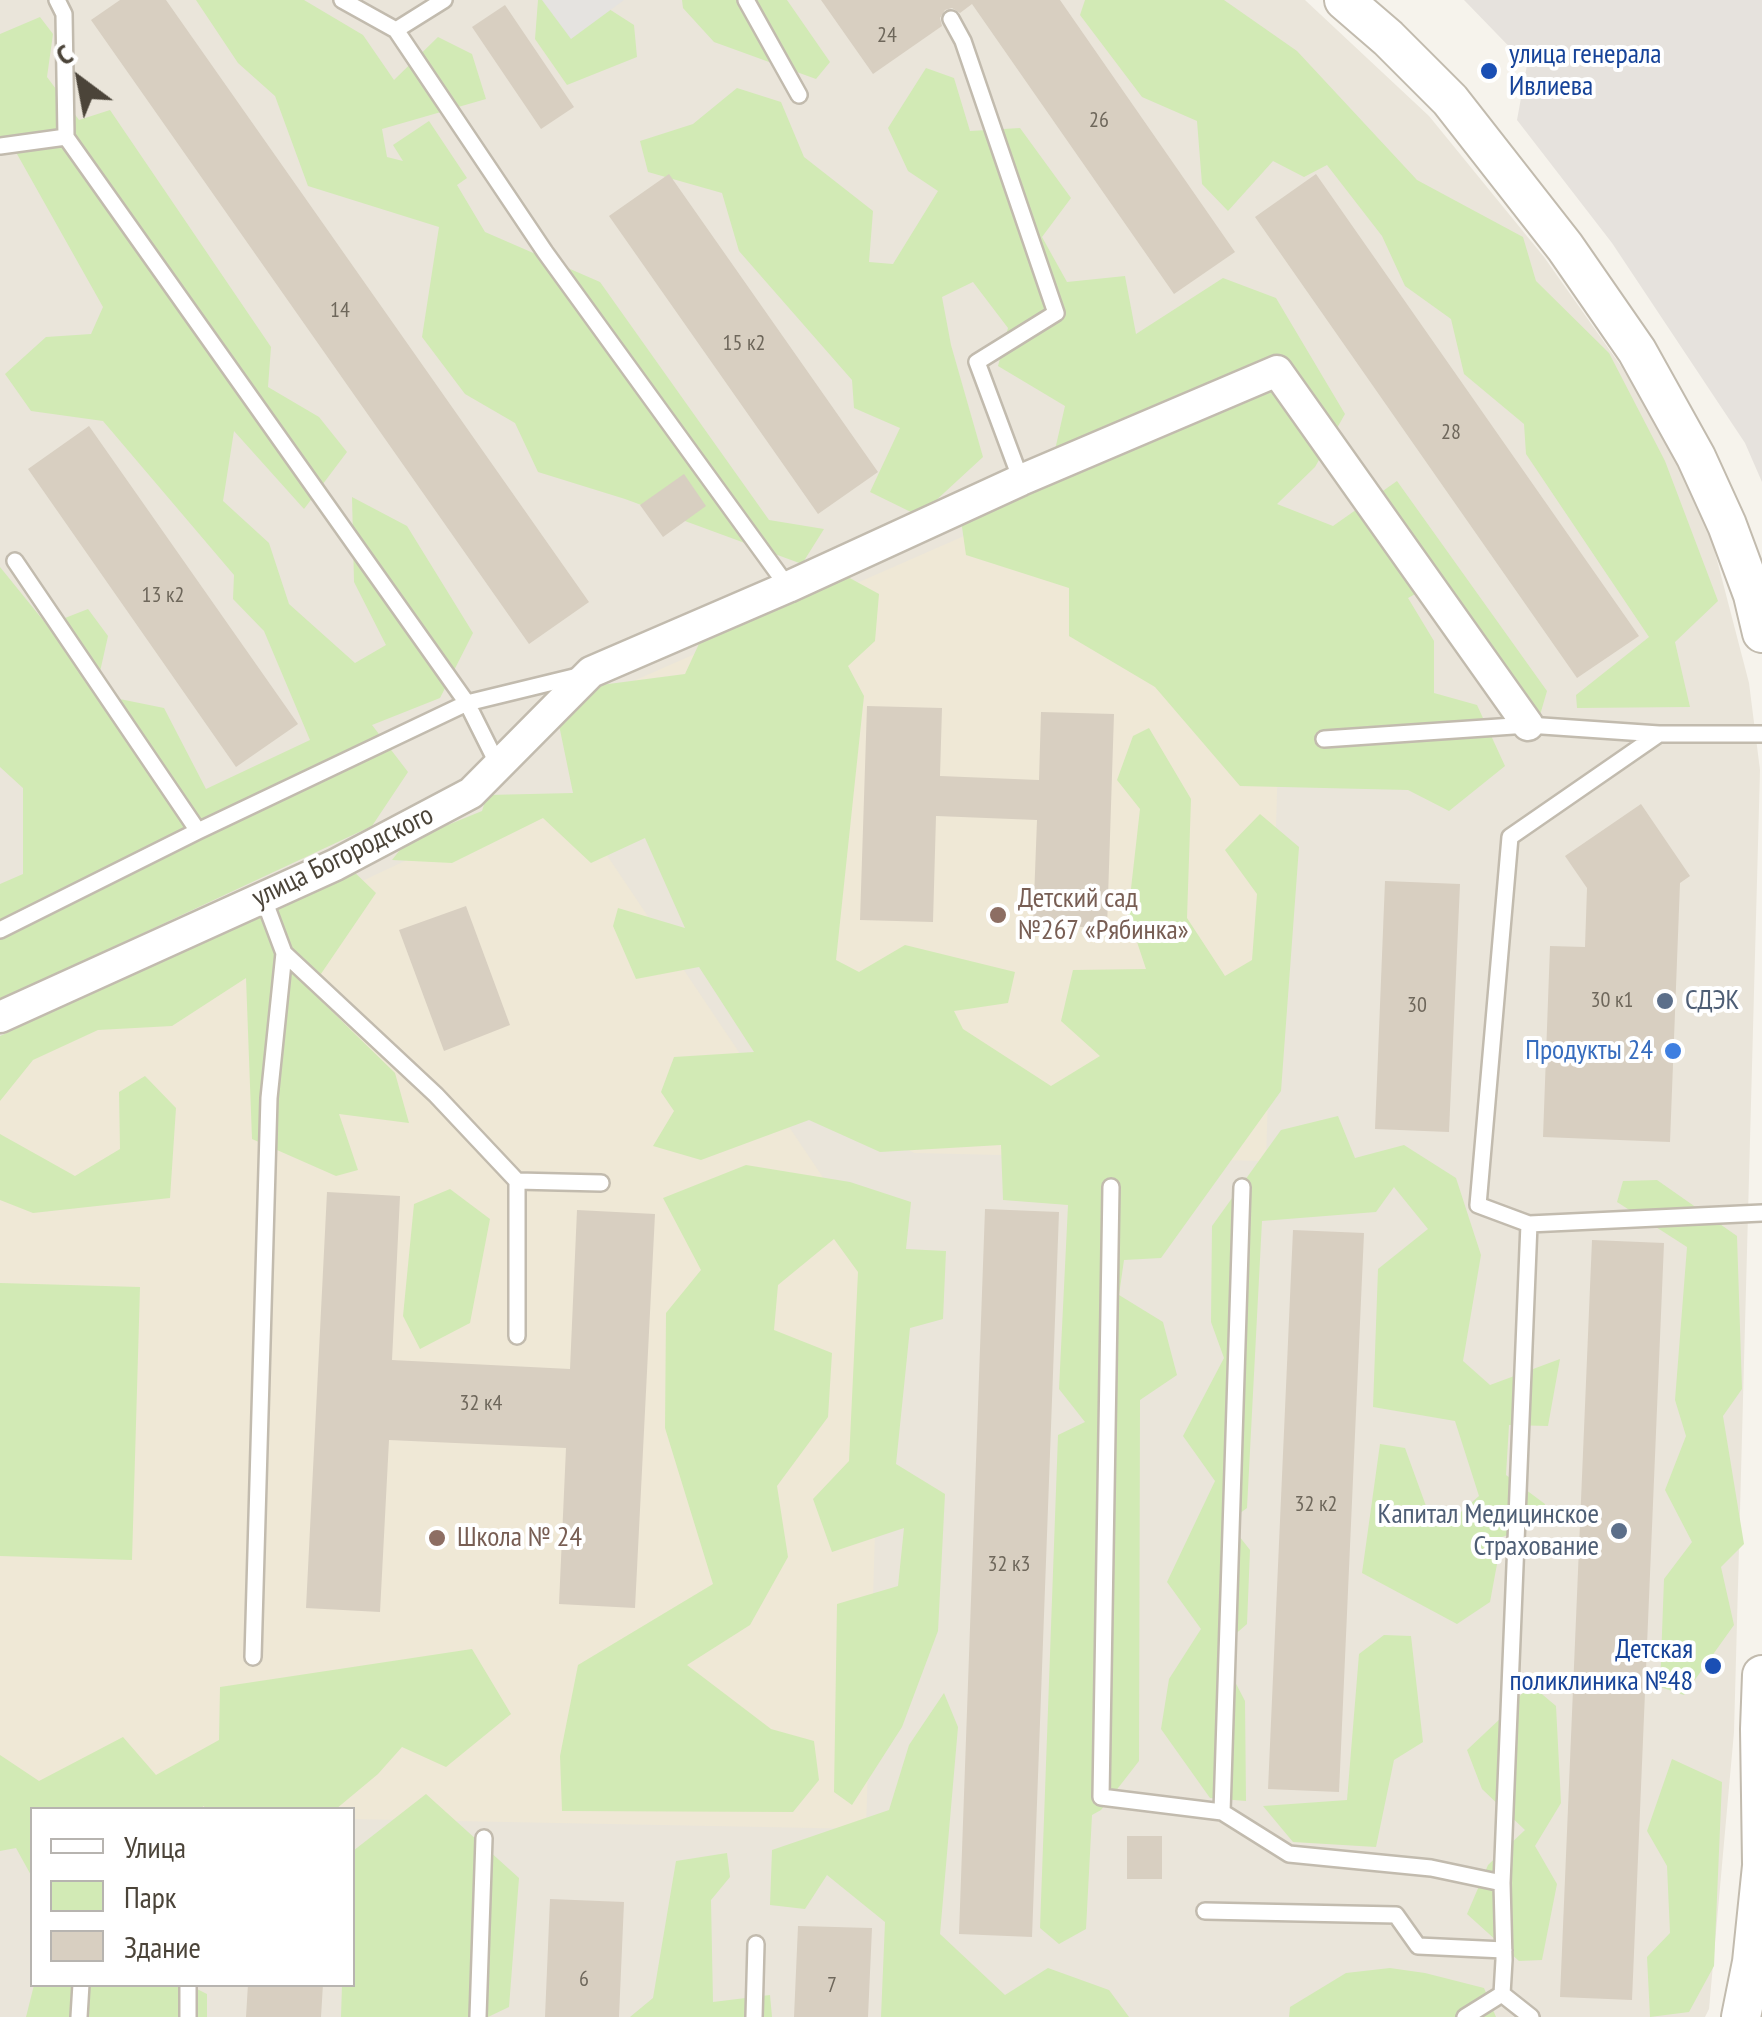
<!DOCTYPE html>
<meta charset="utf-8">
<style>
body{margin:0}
#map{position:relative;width:1762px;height:2017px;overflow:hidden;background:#f6f3ec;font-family:"PT Sans Narrow",sans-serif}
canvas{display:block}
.legend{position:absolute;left:30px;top:1807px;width:325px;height:180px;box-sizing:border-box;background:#fff;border:2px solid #b7b4b0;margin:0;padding:12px 18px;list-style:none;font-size:30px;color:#4b4439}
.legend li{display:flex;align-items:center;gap:20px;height:50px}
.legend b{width:50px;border:2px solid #b7b4b0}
.north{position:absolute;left:30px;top:30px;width:100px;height:100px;-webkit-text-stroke:8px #fff;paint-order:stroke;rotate:328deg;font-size:28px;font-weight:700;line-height:40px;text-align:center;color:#4b4439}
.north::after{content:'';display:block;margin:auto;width:35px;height:45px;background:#4b4439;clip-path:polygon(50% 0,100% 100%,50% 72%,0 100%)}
</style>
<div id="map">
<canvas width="1762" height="2017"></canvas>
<ul class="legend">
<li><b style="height:12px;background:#fff"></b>Улица</li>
<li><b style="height:28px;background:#d2eab5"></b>Парк</li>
<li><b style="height:28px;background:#d8cfc1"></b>Здание</li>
</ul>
<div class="north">С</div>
</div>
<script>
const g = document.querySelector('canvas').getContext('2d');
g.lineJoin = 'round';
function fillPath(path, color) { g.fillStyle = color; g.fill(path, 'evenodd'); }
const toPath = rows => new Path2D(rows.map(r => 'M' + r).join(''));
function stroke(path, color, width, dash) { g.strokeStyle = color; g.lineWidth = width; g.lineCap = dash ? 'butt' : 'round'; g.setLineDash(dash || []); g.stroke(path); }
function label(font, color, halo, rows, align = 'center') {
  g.font = font + ' "PT Sans Narrow",sans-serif'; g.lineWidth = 8; g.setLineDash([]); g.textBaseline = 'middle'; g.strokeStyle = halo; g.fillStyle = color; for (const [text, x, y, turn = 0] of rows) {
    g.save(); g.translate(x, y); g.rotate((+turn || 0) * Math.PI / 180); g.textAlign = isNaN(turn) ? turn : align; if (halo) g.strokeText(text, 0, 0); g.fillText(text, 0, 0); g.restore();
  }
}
const residential = toPath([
 [0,0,1305,0,1429,116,1544,257,1621,366,1679,462,1710,533,1749,683,1760,770,1734,1732,1709,2009,1705,2017,0,2017],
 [32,1810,352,1810,352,1984,32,1984]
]);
const industrial = toPath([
 [1464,0,1762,0,1762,482,1745,443,1612,243,1517,120,1527,65]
]);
const education = toPath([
 [1142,458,1284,558,1266,1161,914,1153,866,1126,581,704],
 [517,808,582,818,883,1267,866,1829,353,1819,352,1810,32,1810,0,1812,0,1052]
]);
const green = toPath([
 [196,0,304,0,363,35,394,80,438,37,472,54,486,99,382,129,387,157,403,161,393,145,429,121,467,178,457,185,485,232,600,282,769,520,824,529,802,564,625,499,538,472,515,423,465,394,422,337,439,227,308,186,275,96,238,63],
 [538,0,595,0,634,25,637,57,567,85,535,39],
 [682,0,787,0,830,62,816,79,714,42,683,8],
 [1085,0,1224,0,1297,51,1417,180,1523,237,1536,281,1609,353,1665,461,1718,601,1675,642,1690,707,1577,708,1576,695,1649,637,1526,454,1524,424,1464,374,1451,319,1405,286,1382,236,1327,165,1304,177,1273,161,1228,211,1202,184,1197,121,1142,97,1080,15],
 [40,17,53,34,47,77,79,120,110,110,271,347,268,387,319,417,347,452,304,509,234,431,223,501,269,543,289,604,355,663,386,645,354,582,352,497,407,526,473,633,440,698,372,725,408,772,372,826,0,1000,0,884,23,874,23,788,0,767,0,567,47,625,88,609,108,636,95,694,164,708,206,789,310,740,264,631,233,599,234,575,103,421,31,411,5,374,46,337,91,334,103,307,8,138,0,155,0,34],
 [926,68,954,78,970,131,1020,128,1071,198,1042,237,1067,282,1125,276,1136,334,1223,278,1276,298,1345,414,1315,467,1277,504,1333,526,1397,481,1547,691,1540,715,1510,716,1435,583,1408,598,1434,641,1434,693,1477,705,1505,766,1449,811,1408,790,1240,786,1155,687,1069,636,1069,588,966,555,961,520,1047,485,1065,406,998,366,1008,328,973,282,942,297,951,345,983,457,919,516,870,492,900,428,854,408,852,380,739,251,722,193,648,172,640,141,693,124,737,88,781,102,804,157,873,211,869,262,893,264,938,191,908,171,888,128],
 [846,576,879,594,875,641,848,666,864,696,836,960,859,972,905,945,1015,972,1008,1003,954,1011,963,1029,1051,1086,1100,1056,1061,1021,1073,970,1146,969,1128,915,1140,809,1117,780,1133,736,1149,728,1191,799,1187,918,1225,976,1252,960,1257,894,1225,850,1260,814,1299,847,1281,1091,1161,1258,1124,1260,1119,1295,1163,1322,1177,1375,1140,1400,1139,1761,1101,1810,1092,1815,1086,1929,1059,1944,1040,1928,1058,1435,1085,1422,1059,1389,1068,1205,1003,1200,1001,1145,880,1152,809,1120,701,1160,653,1146,674,1111,661,1092,674,1057,754,1052,699,967,636,979,613,926,618,908,685,928,645,838,591,863,543,818,452,863,392,860,406,842,482,811,487,795,573,793,559,725,593,686,685,674,704,633],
 [348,866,376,893,310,990,395,1073,409,1123,339,1114,358,1170,336,1176,252,1139,246,978,172,1026,98,1030,33,1060,0,1101,0,1036,195,945],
 [145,1076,176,1108,170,1198,33,1213,0,1200,0,1134,75,1176,120,1149,119,1092],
 [1338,1116,1355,1158,1404,1145,1456,1178,1481,1255,1463,1361,1490,1385,1560,1359,1548,1426,1509,1425,1506,1475,1545,1504,1543,1523,1502,1537,1490,1602,1457,1624,1362,1573,1380,1444,1405,1448,1426,1506,1445,1526,1479,1496,1455,1421,1373,1407,1378,1269,1428,1229,1394,1187,1376,1212,1262,1221,1247,1508,1228,1522,1250,1550,1247,1624,1218,1649,1245,1701,1246,1801,1210,1798,1161,1729,1169,1679,1201,1629,1167,1582,1215,1481,1183,1436,1224,1358,1211,1322,1212,1226,1281,1130],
 [746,1165,850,1182,911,1202,906,1249,946,1251,943,1319,910,1328,896,1464,945,1494,938,1631,902,1727,852,1805,834,1792,837,1604,898,1586,904,1528,832,1552,813,1499,849,1461,858,1272,834,1239,778,1285,774,1330,832,1353,828,1417,777,1486,788,1557,750,1625,687,1665,771,1729,814,1741,819,1780,793,1812,562,1811,560,1756,578,1665,713,1584,665,1428,666,1313,701,1270,663,1198],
 [1657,1180,1737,1236,1742,1389,1723,1416,1744,1544,1721,1567,1734,1625,1684,1695,1660,1687,1664,1579,1692,1542,1665,1490,1686,1436,1675,1400,1687,1247,1617,1202,1623,1181],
 [450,1189,490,1219,470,1323,420,1349,403,1316,414,1204],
 [0,1283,140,1287,132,1560,0,1556],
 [1384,1635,1411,1636,1423,1742,1394,1760,1376,1847,1293,1842,1263,1806,1347,1800,1359,1654],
 [472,1649,511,1714,446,1767,402,1747,378,1774,336,1809,210,1810,203,1806,202,1810,32,1810,32,1877,16,1848,0,1851,0,1755,39,1781,123,1737,156,1775,219,1740,220,1687],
 [1530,1684,1556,1706,1561,1803,1535,1846,1557,1884,1542,1960,1519,1961,1467,1914,1488,1865,1525,1830,1482,1789,1467,1750,1502,1717],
 [944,1693,958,1727,940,1934,1005,1995,1048,1968,1109,1990,1129,2017,881,2017,885,1922,827,1875,805,1909,770,1905,772,1850,889,1810,909,1745],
 [1672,1759,1722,1782,1714,1966,1689,2012,1650,2017,1647,1957,1670,1933,1667,1866,1647,1831],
 [426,1794,519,1878,509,2007,488,2017,341,2017,342,1985,352,1984,353,1851],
 [727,1853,730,1877,711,1900,713,2002,770,1995,772,2017,630,2017,653,1998,676,1861],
 [1390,1968,1425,1973,1484,1988,1496,2017,1289,2017,1290,2007,1346,1973],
 [34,1985,189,1985,207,1994,207,2017,26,2017]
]);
const parking = toPath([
 [542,0,624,0,571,39]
]);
const building = toPath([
 [120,0,166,0,589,602,529,644,91,20],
 [821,0,1060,0,1235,252,1174,294,972,4,960,13,952,8,945,10,940,18,942,26,873,74],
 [505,5,574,107,541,129,472,27],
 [669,174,878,472,818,514,609,216],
 [1316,174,1639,636,1577,678,1255,217],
 [89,426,298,724,236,767,28,469],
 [684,474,706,506,663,537,640,505],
 [867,706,942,708,940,776,1039,780,1041,712,1114,714,1107,928,1033,925,1037,820,936,816,933,922,860,920],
 [1641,804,1690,876,1680,883,1670,1142,1543,1137,1550,946,1585,947,1587,888,1565,856],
 [1385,881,1460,884,1449,1132,1375,1129],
 [466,906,510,1025,444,1051,399,930],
 [327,1192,400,1196,392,1360,570,1369,577,1210,655,1214,635,1608,559,1604,566,1448,389,1440,380,1612,306,1608],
 [985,1209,1059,1212,1032,1937,959,1934],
 [1293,1230,1364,1233,1339,1792,1268,1789],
 [1592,1240,1664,1243,1632,2000,1560,1997],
 [1127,1836,1162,1836,1162,1879,1127,1879],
 [550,1899,624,1902,619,2017,545,2017],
 [798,1926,872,1928,868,2017,794,2017],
 [248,1984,323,1984,321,2017,246,2017]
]);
const service = toPath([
 [57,0,64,14,66,137,467,703,499,767],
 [342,0,396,30,545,252,788,587],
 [746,0,799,95],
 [951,19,963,41,1056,313,977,362,1021,480],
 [396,30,444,0],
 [0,146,66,137],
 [15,561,198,831],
 [1659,734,1510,837,1478,1205,1529,1224,1762,1213],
 [1324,739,1528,725,1659,734,1762,734],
 [0,930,198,831,467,703,582,675],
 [284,953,436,1095,517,1181,601,1183],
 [1111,1187,1101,1797,1222,1812,1289,1854,1431,1868,1502,1883],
 [1529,1224,1502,1883,1504,1960,1502,1994,1531,2017],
 [517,1336,517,1181],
 [253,1657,269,1098,284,953,263,897],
 [1222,1812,1242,1187],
 [1205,1911,1396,1915,1418,1946,1504,1950],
 [79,2017,81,1984],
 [188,2017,188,1984],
 [478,2017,484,1838],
 [754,2017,756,1944],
 [1465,2017,1502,1994]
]);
const minor = toPath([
 [0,1017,335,865,471,793,591,672,788,587,1021,480,1277,371,1528,725]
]);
const tertiary = toPath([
 [1344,0,1388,38,1450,100,1565,247,1637,351,1696,457,1727,525,1753,595,1762,633],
 [1762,1675,1760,1729,1762,1863],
 [1741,2017,1752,1962,1762,1866]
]);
const markers = [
 [1489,71,10,"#1a4fb4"],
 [998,915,10,"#8d6e63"],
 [1665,1001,10,"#5c6f8a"],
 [1673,1051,10,"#3f7fe0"],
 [1619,1531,10,"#5c6f8a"],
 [437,1538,10,"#8d6e63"],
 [1713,1666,10,"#1a4fb4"]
];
const numberNames = [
 ["24",887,36],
 ["26",1099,121],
 ["14",340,311],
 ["15 к2",744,344],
 ["28",1451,433],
 ["13 к2",163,596],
 ["30 к1",1612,1001],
 ["30",1417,1006],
 ["32 к4",481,1404],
 ["32 к2",1316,1505],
 ["32 к3",1009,1565],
 ["6",584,1980],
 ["7",832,1986]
];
const transitNames = [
 ["улица генерала",1509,55],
 ["Ивлиева",1509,87],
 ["Детская",1693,1650,"right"],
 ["поликлиника №48",1693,1682,"right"]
];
const streetNames = [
 ["улица Богородского",343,857,-26]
];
const educationNames = [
 ["Детский сад",1018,899],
 ["№267 «Рябинка»",1018,931],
 ["Школа № 24",457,1538]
];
const serviceNames = [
 ["СДЭК",1685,1001],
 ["Капитал Медицинское",1599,1515,"right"],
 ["Страхование",1599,1547,"right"]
];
const shopNames = [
 ["Продукты 24",1653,1051]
];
fillPath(residential, '#eae5da');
fillPath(industrial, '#e6e2dd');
fillPath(education, '#efe8d6');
fillPath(green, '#d2eab5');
fillPath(parking, '#e5e3e0');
fillPath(building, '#d8cfc1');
stroke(service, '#c2bbae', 20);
stroke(minor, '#c2bbae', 35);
stroke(tertiary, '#c2bbae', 42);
stroke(service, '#fff', 15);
stroke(minor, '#fff', 30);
stroke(tertiary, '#fff', 38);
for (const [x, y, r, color] of markers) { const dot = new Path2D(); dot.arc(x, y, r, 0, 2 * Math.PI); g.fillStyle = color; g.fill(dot); stroke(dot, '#fff', 4); }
label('22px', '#6e675b', null, numberNames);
label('28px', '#164399', '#fff', transitNames, 'left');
label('28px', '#4b4439', '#fff', streetNames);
label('28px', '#785e54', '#fff', educationNames, 'left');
label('28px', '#4e5e75', '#fff', serviceNames, 'left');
label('28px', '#366cbe', '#fff', shopNames, 'right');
</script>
